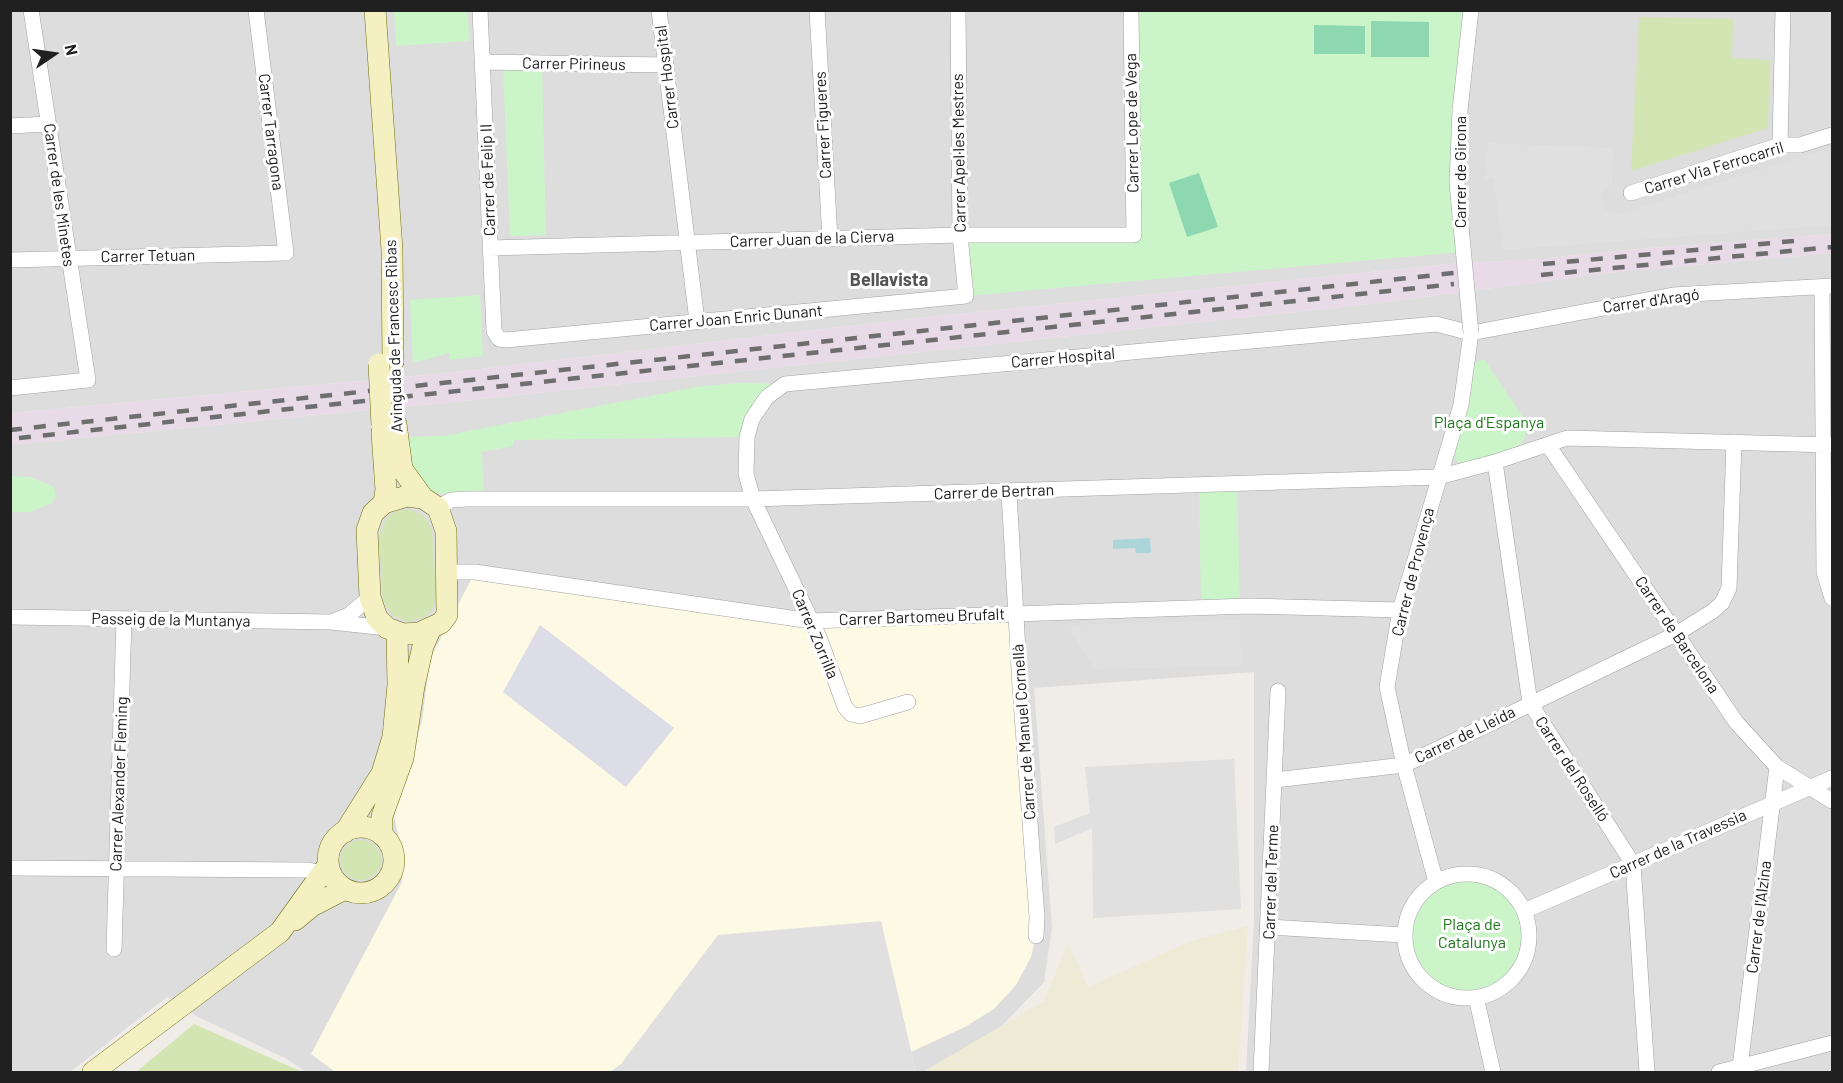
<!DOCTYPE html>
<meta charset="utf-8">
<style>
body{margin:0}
#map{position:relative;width:1843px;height:1083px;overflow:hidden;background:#f0ece8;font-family:Barlow,sans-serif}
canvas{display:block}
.frame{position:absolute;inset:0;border:12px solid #202020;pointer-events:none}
.north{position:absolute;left:24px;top:24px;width:60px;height:60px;-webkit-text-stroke:4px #fff;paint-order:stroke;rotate:77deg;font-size:16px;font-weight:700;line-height:24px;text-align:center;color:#202020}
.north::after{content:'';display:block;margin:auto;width:21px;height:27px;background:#202020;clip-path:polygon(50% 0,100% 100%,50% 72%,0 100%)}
</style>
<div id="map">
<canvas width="1843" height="1083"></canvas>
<div class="frame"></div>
<div class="north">N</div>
</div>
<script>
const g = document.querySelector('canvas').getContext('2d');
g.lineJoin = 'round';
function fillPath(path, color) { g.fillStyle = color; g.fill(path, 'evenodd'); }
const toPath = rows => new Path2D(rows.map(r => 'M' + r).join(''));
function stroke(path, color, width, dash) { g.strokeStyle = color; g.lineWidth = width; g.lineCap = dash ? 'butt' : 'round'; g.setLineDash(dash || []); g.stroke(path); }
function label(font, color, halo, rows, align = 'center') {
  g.font = font + ' Barlow,sans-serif'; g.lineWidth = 6; g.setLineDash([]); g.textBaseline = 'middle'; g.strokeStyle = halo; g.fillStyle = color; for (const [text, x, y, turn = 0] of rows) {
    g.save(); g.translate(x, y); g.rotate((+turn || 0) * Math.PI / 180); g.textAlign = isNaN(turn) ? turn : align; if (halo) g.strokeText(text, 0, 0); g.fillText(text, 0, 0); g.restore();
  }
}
const residential = toPath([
 [11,11,1832,11,1832,234,1624,250,1541,259,1449,264,909,319,446,373,11,413],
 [1832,253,1832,1072,1246,1072,1254,921,1254,672,1034,688,1052,928,1044,982,993,1035,935,1072,306,1072,287,1059,196,1016,167,997,70,1072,11,1072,10,445,463,401,1379,303,1607,273]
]);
const industrial = toPath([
 [1832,234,1832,253,1607,273,1379,303,463,401,11,445,11,413,446,373,909,319,1449,264,1541,259,1624,250]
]);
const education = toPath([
 [475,572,811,621,1016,614,1036,936,1031,957,1016,985,994,1009,965,1027,911,1052,916,1072,335,1072,311,1054,402,882,403,860,394,816,422,721,430,659]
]);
const farmland = toPath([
 [1248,926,1238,1072,926,1072,926,1070,1044,1001,1068,943,1088,987,1191,941]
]);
const grass = toPath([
 [1639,17,1733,19,1732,58,1770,60,1768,128,1631,171],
 [409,509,424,516,432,530,436,589,434,606,429,613,424,618,408,622,392,615,383,600,379,537,387,518,396,511],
 '341 860a20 20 0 1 1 40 0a20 20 0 1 1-40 0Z',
 [194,1024,300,1071,302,1072,136,1072]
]);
const park = toPath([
 [467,11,470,41,396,46,394,12],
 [1131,11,1471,11,1460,110,1462,252,966,296,960,235,1134,234],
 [503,68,542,68,546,235,510,236],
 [480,295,483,356,450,360,449,353,413,363,410,300],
 [1484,359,1524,419,1526,436,1520,445,1460,466,1450,451,1472,364],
 [738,383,785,384,747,437,514,440,513,446,482,452,484,496,433,493,408,467,403,437,443,436,697,387],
 [11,476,30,477,53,486,56,493,53,503,30,512,11,512],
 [1237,482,1240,607,1201,608,1199,484],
 '1412 934a60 60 0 1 1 120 0a60 60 0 1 1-120 0Z'
]);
const pitch = toPath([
 [1371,21,1429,22,1429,57,1371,57],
 [1314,25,1365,26,1365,54,1314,54],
 [1199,173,1218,227,1187,237,1169,183]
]);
const parking = toPath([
 [1488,143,1613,148,1612,184,1602,191,1604,209,1619,214,1832,147,1832,225,1503,250,1494,179,1485,178],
 [1240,620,1241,666,1095,669,1067,625],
 [1234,759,1241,909,1093,918,1092,828,1055,844,1054,827,1090,813,1085,767],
 [881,921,916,1072,610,1072,621,1064,718,935]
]);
const plaza = toPath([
 [540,625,674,728,626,787,503,692]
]);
const water = toPath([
 [1150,538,1151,553,1136,553,1135,548,1113,549,1113,540]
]);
const street = toPath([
 [480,10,494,331,499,339,506,340,966,296,960,235,958,10],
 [659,10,697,321],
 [817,10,830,239],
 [483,62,665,65],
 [1460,110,1471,10],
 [10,126,48,124],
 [1780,145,1783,10],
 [1631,193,1780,145,1800,145,1832,135],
 [490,248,960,235,1134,235,1131,10],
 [10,260,286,253,256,10],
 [1822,287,1824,572,1832,598],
 [10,388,88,380,31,10],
 [1548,445,1736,722,1777,767,1832,801],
 [1495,462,1530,703,1633,864,1647,1072],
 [1009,492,1020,687,1037,917,1036,936],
 [438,508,451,500,467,499,753,499,1438,477,1495,462,1567,438,1832,445],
 [448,572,475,572,811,621,1249,606,1400,610],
 [10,617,331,622,387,628],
 [334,621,349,615,370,597],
 [908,702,860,716,851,714,845,707,819,637,753,499,746,474,747,437,752,419,767,397,785,384,1436,324,1471,333,1673,295,1832,286],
 [1275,780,1404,765,1676,634,1713,611,1722,603,1729,588,1734,442],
 [10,868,308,870,322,873],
 '1405 936a62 62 0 1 1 124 0a62 62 0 1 1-124 0Z',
 [1436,882,1404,765,1387,687,1400,610,1461,405,1471,333],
 [1524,911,1832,778],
 [1269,927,1403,935],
 [114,949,124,619],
 [1476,997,1493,1072],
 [1740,1067,1777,767],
 [1261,1072,1278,691],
 [1719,1072,1832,1043]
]);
const secondary = toPath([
 [375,10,392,250,393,362],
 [396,424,402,469,423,498],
 [382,432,386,490,384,503],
 [407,496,423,498,438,508,446,531,447,615,441,623,419,633,403,634,387,628,377,618,370,597,367,530,373,513,384,503,407,496],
 '328 860a33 33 0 1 1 66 0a33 33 0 1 1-66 0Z',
 [345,832,382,773,393,737,398,685,397,632],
 [382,835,382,816,403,758,414,686,423,646,430,630],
 [295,920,312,906,345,889],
 [93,1072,280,932,328,865]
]);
const rail = toPath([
 [1543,264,1794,241],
 [1541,275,1832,247],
 [10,430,1454,273],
 [19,438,1454,284]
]);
const streetBridge = toPath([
 [1460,110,1457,183,1471,333]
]);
const secondaryBridge = toPath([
 [379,364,382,425]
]);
const streetNames = [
 ["Carrer Pirineus",574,64,1],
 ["Carrer Hospital",667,77,-97],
 ["Carrer Lope de Vega",1132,123,-91],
 ["Carrer Figueres",823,125,-93],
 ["Carrer Tarragona",271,132,83],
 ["Carrer Apel·les Mestres",959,153,-91],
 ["Carrer Via Ferrocarril",1714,168,-17],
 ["Carrer de Girona",1461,172,-90],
 ["Carrer de Felip II",488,180,-92],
 ["Carrer de les Minetes",59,195,82],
 ["Carrer Juan de la Cierva",812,239,-2],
 ["Carrer Tetuan",148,256,-1],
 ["Carrer d'Aragó",1651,301,-8],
 ["Carrer Joan Enric Dunant",736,318,-5],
 ["Avinguda de Francesc Ribas",394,336,-92],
 ["Carrer Hospital",1063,358,-5],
 ["Carrer de Bertran",994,492,-2],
 ["Carrer de Provença",1413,572,-76],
 ["Carrer Bartomeu Brufalt",922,617,-2],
 ["Passeig de la Muntanya",171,620,1],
 ["Carrer Zorrilla",815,634,67],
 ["Carrer de Barcelona",1677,635,56],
 ["Carrer de Manuel Cornellà",1024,732,-94],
 ["Carrer de Lleida",1465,735,-26],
 ["Carrer del Roselló",1572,769,57],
 ["Carrer Alexander Fleming",119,784,-88],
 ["Carrer de la Travessia",1678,844,-24],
 ["Carrer del Terme",1271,882,-88],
 ["Carrer de l'Alzina",1759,917,-83]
];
const parkNames = [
 ["Plaça d'Espanya",1489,423],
 ["Plaça de",1472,925],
 ["Catalunya",1472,943]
];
const neighbourhoodNames = [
 ["Bellavista",889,280]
];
fillPath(residential, '#dedddd');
fillPath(industrial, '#e8dae7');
fillPath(education, '#fcf9e4');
fillPath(farmland, '#edebd5');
fillPath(grass, '#d2e5b3');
fillPath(park, '#cbf5c9');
fillPath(pitch, '#8dd7b1');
fillPath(parking, '#e0e0e0');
fillPath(plaza, '#dcdde6');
fillPath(water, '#acd5d9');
stroke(street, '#a1a1a1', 16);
stroke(secondary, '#6f6e0f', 22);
stroke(street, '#fff', 15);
stroke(secondary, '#f4f0c1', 21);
stroke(rail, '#6e6e6e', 4.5, [12, 12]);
stroke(streetBridge, '#a1a1a1', 16, []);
stroke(secondaryBridge, '#6f6e0f', 22, []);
stroke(streetBridge, '#fff', 15);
stroke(secondaryBridge, '#f4f0c1', 21);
label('16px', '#202020', '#fff', streetNames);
label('16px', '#1a7716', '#fff', parkNames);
label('bold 18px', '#535353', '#fff', neighbourhoodNames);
</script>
